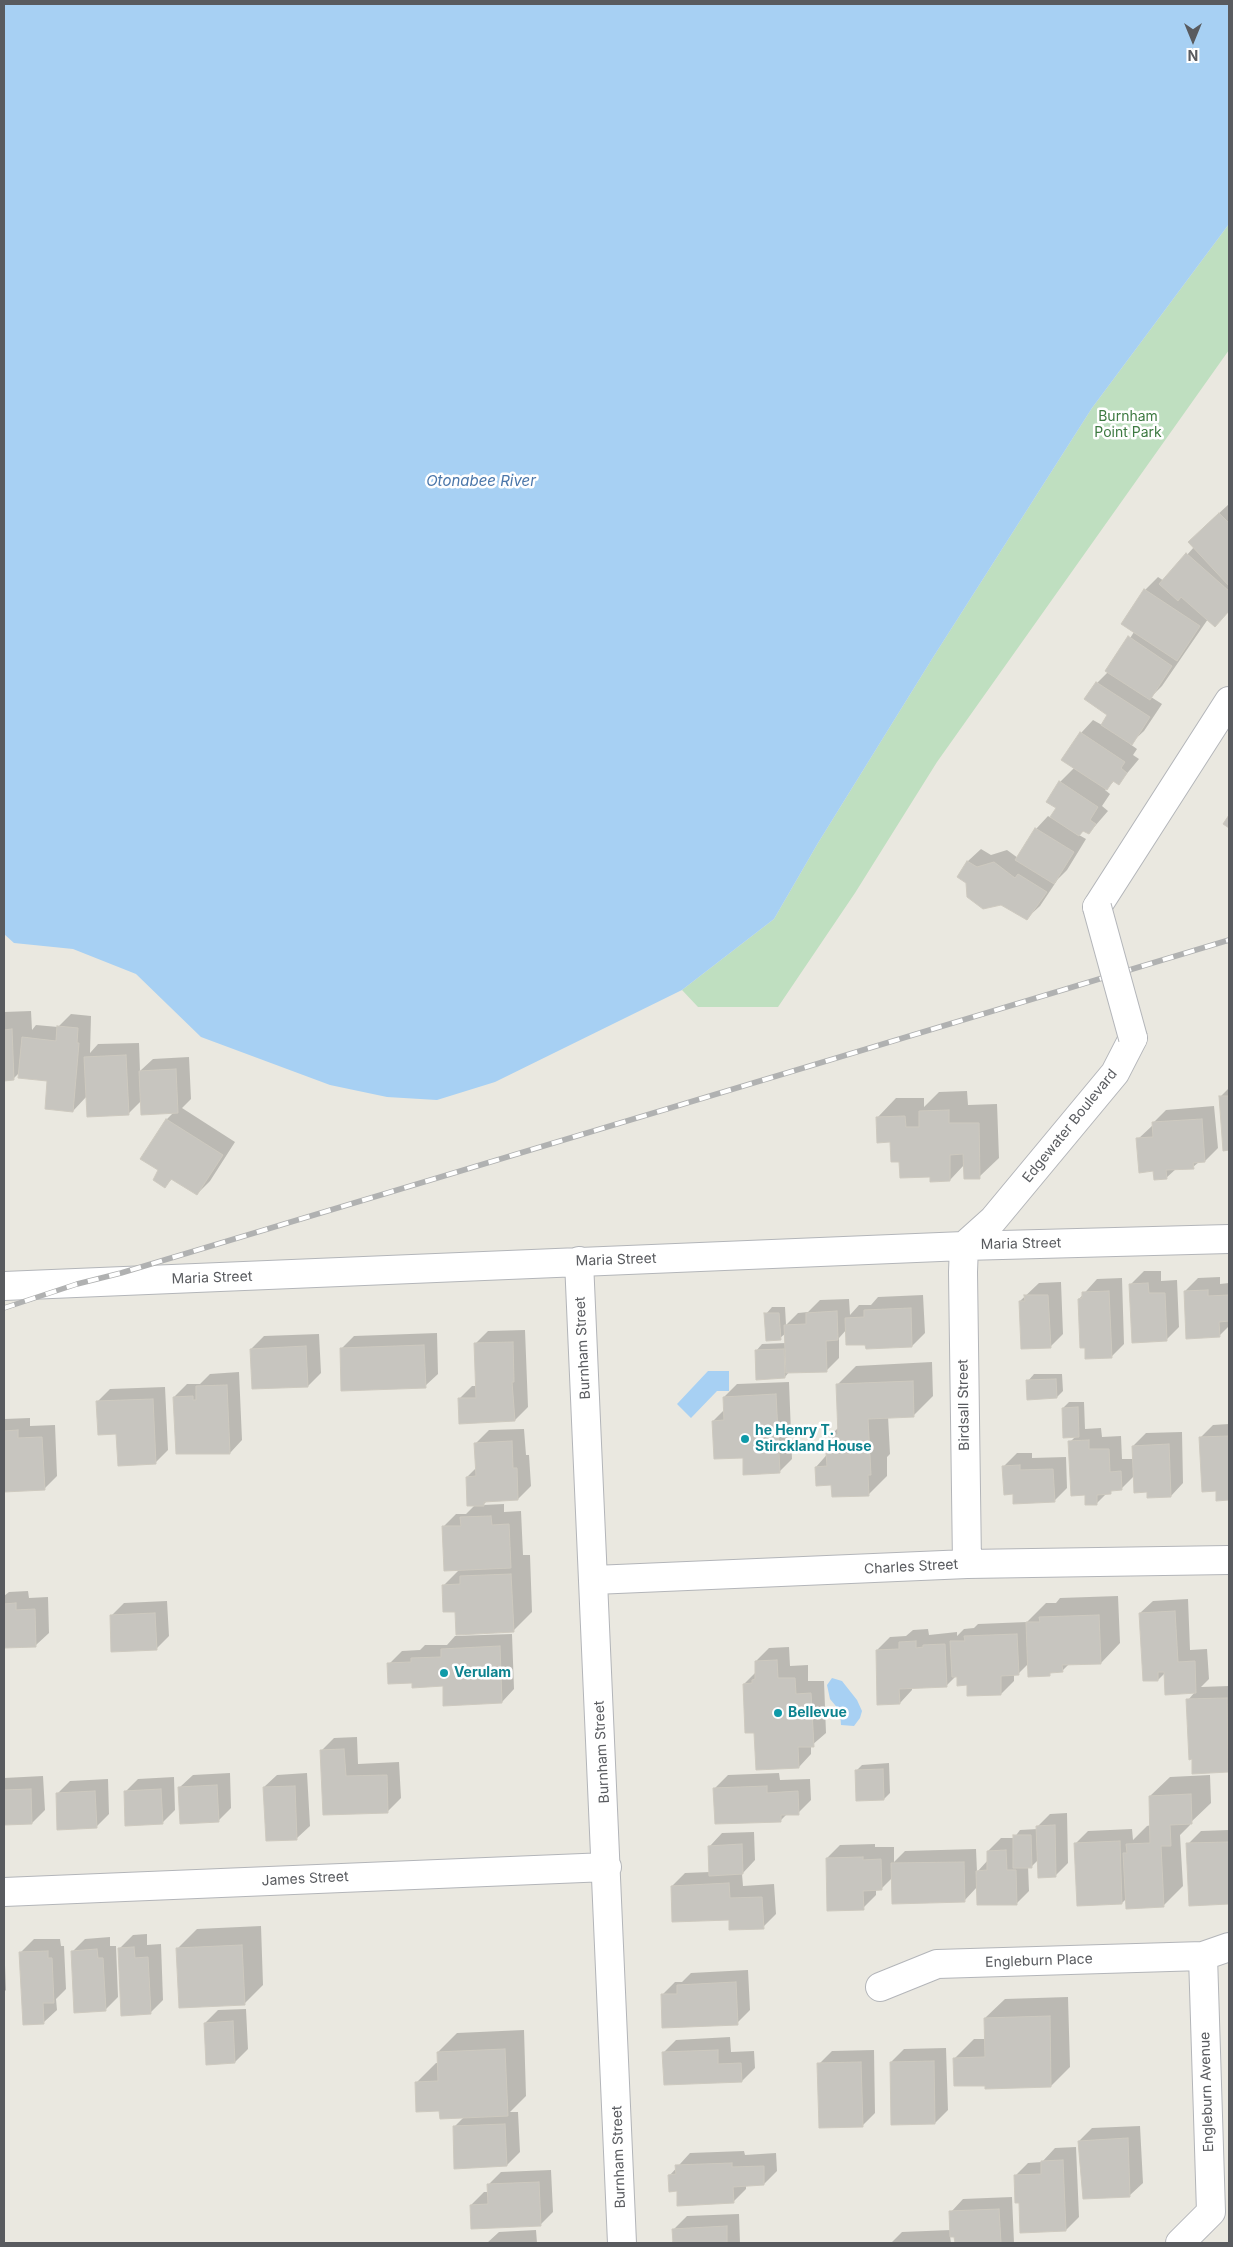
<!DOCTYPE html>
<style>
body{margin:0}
#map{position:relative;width:1233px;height:2247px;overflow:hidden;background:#eae8e0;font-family:Inter,sans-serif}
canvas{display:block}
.frame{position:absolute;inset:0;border:5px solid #595b5f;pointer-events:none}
.north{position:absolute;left:1168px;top:15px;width:50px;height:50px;-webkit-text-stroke:4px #fff;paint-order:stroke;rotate:180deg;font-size:14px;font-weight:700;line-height:20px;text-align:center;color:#595b5f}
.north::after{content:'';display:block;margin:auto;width:18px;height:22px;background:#595b5f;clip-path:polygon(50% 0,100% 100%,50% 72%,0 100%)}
</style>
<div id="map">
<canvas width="1233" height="2247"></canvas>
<div class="frame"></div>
<div class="north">N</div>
</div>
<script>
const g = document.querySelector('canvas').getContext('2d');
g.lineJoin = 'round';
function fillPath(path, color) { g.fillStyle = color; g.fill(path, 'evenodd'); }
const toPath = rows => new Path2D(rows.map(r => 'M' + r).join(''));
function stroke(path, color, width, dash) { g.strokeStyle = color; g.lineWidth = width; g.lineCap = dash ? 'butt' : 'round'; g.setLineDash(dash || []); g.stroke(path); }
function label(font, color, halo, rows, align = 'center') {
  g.font = font + ' Inter,sans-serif'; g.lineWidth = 5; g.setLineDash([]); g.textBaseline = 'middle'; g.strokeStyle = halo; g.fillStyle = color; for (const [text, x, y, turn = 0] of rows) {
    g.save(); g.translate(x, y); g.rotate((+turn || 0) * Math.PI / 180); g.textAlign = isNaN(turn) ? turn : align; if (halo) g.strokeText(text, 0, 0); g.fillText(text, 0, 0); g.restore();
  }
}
const green = toPath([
 [1229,224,1229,350,937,762,855,893,778,1007,698,1007,682,990,774,919,818,843,932,659,1092,408]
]);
const water = toPath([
 [4,4,1229,4,1229,224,1092,408,932,659,818,843,774,919,682,990,495,1082,437,1100,387,1097,330,1085,201,1037,136,974,73,949,14,943,4,934],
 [708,1371,729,1371,729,1391,717,1391,691,1418,677,1404],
 [832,1678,842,1681,857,1700,862,1711,860,1718,854,1726,841,1725,840,1711,830,1699,827,1685]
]);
const shadow = toPath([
 [1229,504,1229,611,1215,625,1208,619,1162,686,1151,697,1162,704,1144,731,1130,744,1137,749,1133,755,1139,759,1119,783,1114,781,1105,790,1110,794,1102,806,1108,811,1089,833,1084,830,1079,835,1086,839,1067,870,1058,879,1040,906,1027,918,959,876,968,861,981,849,991,855,1007,850,1018,858,1036,829,1048,816,1051,818,1058,808,1060,782,1074,768,1081,733,1093,720,1102,725,1109,715,1086,699,1097,683,1108,672,1134,632,1145,590,1158,577,1164,581,1194,547,1202,529],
 [31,1011,32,1030,36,1025,58,1027,71,1014,91,1016,90,1053,98,1044,139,1043,140,1071,153,1059,189,1057,191,1099,182,1108,235,1142,210,1181,197,1194,173,1178,165,1186,160,1170,142,1158,167,1119,174,1112,141,1101,128,1114,87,1096,73,1111,49,1080,20,1072,13,1079,4,1079,4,1012],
 [1229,1088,1229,1149,1224,1150,1220,1097],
 [967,1091,968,1105,997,1104,999,1158,979,1177,964,1165,950,1180,931,1176,901,1161,877,1118,896,1098,924,1098,924,1107,939,1092],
 [1214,1106,1218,1148,1205,1161,1199,1162,1193,1167,1176,1169,1166,1178,1138,1139,1153,1125,1153,1123,1166,1110],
 [1144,1271,1161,1271,1161,1281,1177,1280,1179,1327,1166,1340,1131,1284],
 [1220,1277,1220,1284,1229,1283,1229,1326,1219,1336,1185,1291,1198,1278],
 [1122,1278,1124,1344,1112,1356,1079,1299,1097,1279],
 [1061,1282,1063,1334,1050,1347,1020,1301,1039,1283],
 [923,1295,925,1333,912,1346,866,1344,847,1329,839,1338,839,1358,826,1371,789,1372,785,1377,756,1351,762,1344,786,1343,786,1333,780,1338,766,1314,772,1307,785,1307,786,1325,798,1313,808,1312,820,1300,849,1299,850,1315,859,1305,871,1305,878,1297],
 [525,1330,528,1407,515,1420,459,1399,472,1386,477,1386,475,1344,488,1331],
 [437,1333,438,1374,425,1386,341,1349,354,1336],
 [319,1334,321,1373,308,1386,251,1349,264,1336],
 [932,1362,933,1396,914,1415,888,1416,890,1454,887,1457,887,1476,868,1495,833,1484,816,1467,831,1450,831,1435,839,1427,837,1385,856,1366],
 [239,1372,242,1440,230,1453,174,1397,187,1384,200,1384,210,1374],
 [1034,1374,1062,1374,1063,1391,1057,1397,1028,1381],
 [789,1382,792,1459,779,1472,744,1456,713,1421,724,1410,724,1397,737,1384],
 [165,1387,168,1450,155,1463,117,1432,97,1402,110,1389],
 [1069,1402,1084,1402,1085,1429,1101,1428,1102,1437,1121,1436,1122,1459,1134,1459,1133,1446,1146,1433,1182,1432,1183,1483,1171,1496,1148,1491,1135,1475,1121,1489,1114,1489,1107,1493,1097,1503,1086,1494,1070,1442,1076,1436,1063,1408],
 [30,1418,30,1426,55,1425,57,1476,44,1489,4,1491,4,1419],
 [1229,1424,1229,1499,1217,1499,1217,1490,1200,1438,1213,1425],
 [524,1429,526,1455,529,1455,531,1486,518,1499,487,1501,483,1505,504,1504,504,1512,521,1511,523,1555,530,1555,532,1612,513,1631,456,1610,443,1586,460,1569,443,1527,456,1514,466,1514,475,1505,467,1477,477,1467,476,1443,489,1430],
 [1017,1453,1032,1453,1032,1458,1066,1457,1067,1488,1054,1501,1014,1493,1004,1466],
 [28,1591,29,1598,48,1597,49,1633,36,1645,4,1647,4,1596,9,1592],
 [1118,1596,1120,1643,1101,1663,1069,1664,1062,1671,1052,1672,1049,1674,1029,1663,1018,1674,1014,1674,1014,1681,1001,1694,968,1684,958,1674,946,1686,912,1687,912,1690,900,1703,877,1650,890,1637,906,1636,913,1630,928,1629,929,1635,957,1632,957,1636,964,1629,974,1628,978,1624,1027,1622,1046,1603,1056,1603,1060,1598],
 [1188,1599,1190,1650,1207,1649,1209,1679,1201,1687,1229,1686,1228,1771,1188,1700,1195,1692,1166,1672,1158,1680,1140,1613,1153,1601],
 [167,1601,169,1636,156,1649,111,1616,124,1603],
 [512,1634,514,1689,502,1702,444,1685,413,1682,389,1664,402,1651,420,1650,425,1645,447,1645,455,1636],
 [789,1647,790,1666,808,1665,808,1681,824,1681,826,1733,811,1746,811,1754,799,1767,755,1731,744,1684,756,1672,756,1661,769,1648],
 [357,1737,358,1764,399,1762,401,1798,388,1811,324,1814,321,1751,334,1738],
 [889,1763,890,1793,884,1799,856,1771,862,1765],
 [230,1773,231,1808,218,1821,180,1787,193,1775],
 [307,1773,310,1826,297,1838,264,1787,277,1775],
 [779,1773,780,1780,810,1779,811,1800,798,1813,787,1814,781,1820,715,1788,728,1775],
 [1210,1775,1211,1803,1190,1823,1190,1825,1180,1835,1183,1886,1164,1905,1127,1898,1122,1903,1075,1844,1088,1831,1132,1829,1133,1840,1147,1826,1151,1825,1150,1796,1170,1777],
 [43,1776,45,1810,32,1823,4,1824,4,1778],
 [174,1777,175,1810,162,1823,125,1792,138,1779],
 [108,1779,109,1814,96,1827,57,1794,70,1781],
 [1067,1813,1068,1863,1055,1876,1038,1860,1032,1866,1028,1866,1029,1891,1016,1904,977,1887,964,1901,893,1877,881,1889,876,1889,876,1895,863,1908,827,1858,840,1845,875,1844,875,1847,894,1847,894,1862,905,1851,976,1849,977,1872,988,1860,988,1851,1001,1838,1014,1838,1020,1830,1038,1829,1038,1826,1050,1814],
 [1229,1830,1229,1903,1190,1905,1188,1844,1201,1831],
 [754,1832,755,1860,742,1874,743,1886,774,1884,776,1914,763,1927,730,1918,672,1886,685,1873,710,1872,710,1846,722,1833],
 [261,1926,263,1985,244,2004,177,1949,197,1929],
 [147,1934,147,1945,161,1944,163,2000,150,2013,120,1948,133,1935],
 [110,1937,110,1946,116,1946,118,1997,105,2010,73,1951,85,1939],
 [34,1939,60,1939,61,1946,64,1946,66,1989,56,1999,57,2010,44,2022,21,1952],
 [4,1940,6,1990,4,1992],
 [748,1970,750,2010,737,2023,662,1995,675,1982,682,1982,691,1973],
 [1068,1997,1070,2067,1051,2086,955,2058,974,2039,986,2039,985,2018,1005,1999],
 [246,2009,248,2049,235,2062,205,2023,218,2010],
 [524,2030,526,2096,510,2112,518,2112,520,2152,507,2165,454,2127,464,2117,440,2110,416,2083,436,2063,439,2063,438,2052,457,2033],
 [730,2037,731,2052,754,2051,755,2068,742,2081,663,2053,676,2040],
 [946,2048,948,2110,935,2123,891,2062,904,2049],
 [874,2050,875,2113,862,2126,819,2064,832,2051],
 [1140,2126,1143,2183,1130,2195,1080,2167,1079,2141,1092,2128],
 [1076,2147,1079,2217,1066,2230,1020,2202,1015,2176,1028,2163,1042,2162,1055,2148],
 [744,2151,745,2155,776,2153,777,2171,764,2184,746,2185,746,2189,733,2202,678,2190,670,2175,690,2153],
 [551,2170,553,2212,540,2225,471,2205,484,2192,489,2192,488,2185,501,2172],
 [1012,2197,1014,2243,956,2243,956,2236,950,2236,951,2243,891,2243,902,2232,951,2230,951,2212,963,2199],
 [739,2214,740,2243,671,2243,674,2240,674,2229,687,2216],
 [536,2230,537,2243,487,2243,499,2232]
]);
const building = toPath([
 [1219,513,1229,523,1229,586,1188,542,1219,513],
 [1186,553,1229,591,1229,611,1215,627,1181,597,1178,601,1159,584,1186,553],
 [1144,589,1200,626,1177,661,1121,624,1144,589],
 [1128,636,1172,666,1150,700,1105,671,1128,636],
 [1096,682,1150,717,1132,745,1101,725,1107,715,1084,699,1096,682],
 [1080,732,1125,762,1121,768,1127,773,1119,785,1113,781,1107,790,1061,760,1080,732],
 [1059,781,1098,807,1090,820,1096,824,1089,834,1083,831,1079,836,1050,817,1056,808,1046,802,1059,781],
 [1229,815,1229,828,1223,824,1229,815],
 [1035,828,1074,852,1054,884,1015,860,1035,828],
 [967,861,977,867,994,862,1015,878,1018,874,1047,892,1027,920,1001,905,983,909,967,897,966,883,957,877,967,861],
 [57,1026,78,1028,77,1043,79,1043,73,1112,45,1109,47,1081,18,1078,22,1037,56,1041,57,1026],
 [12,1029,14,1080,4,1081,4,1030,12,1029],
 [126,1055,129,1115,87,1117,84,1057,126,1055],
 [176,1069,178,1113,141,1115,139,1071,176,1069],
 [1219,1096,1229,1096,1229,1150,1223,1151,1219,1096],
 [949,1110,949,1123,979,1123,980,1179,964,1179,963,1154,950,1155,950,1181,930,1182,930,1177,900,1178,899,1162,891,1162,890,1142,877,1143,876,1117,905,1116,906,1127,919,1127,919,1111,949,1110],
 [166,1119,223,1155,197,1195,171,1179,165,1188,153,1180,158,1170,140,1159,166,1119],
 [1202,1119,1205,1162,1193,1163,1194,1169,1166,1170,1167,1179,1154,1180,1153,1171,1139,1173,1136,1138,1153,1137,1152,1122,1202,1119],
 [1148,1283,1149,1293,1165,1293,1167,1341,1132,1343,1129,1284,1148,1283],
 [1208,1290,1208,1296,1229,1295,1229,1321,1219,1322,1220,1337,1186,1339,1184,1291,1208,1290],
 [1109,1291,1112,1358,1085,1359,1085,1348,1080,1348,1078,1299,1082,1298,1082,1292,1109,1291],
 [1024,1295,1048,1295,1051,1348,1021,1349,1019,1301,1025,1301,1024,1295],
 [911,1308,912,1347,866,1349,865,1345,846,1345,845,1318,864,1317,864,1310,911,1308],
 [837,1311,838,1340,826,1341,827,1372,786,1373,784,1325,806,1324,806,1313,837,1311],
 [764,1313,779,1313,781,1340,766,1341,764,1313],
 [513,1342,514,1382,512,1382,515,1421,459,1424,458,1398,476,1398,474,1343,513,1342],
 [424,1345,426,1388,341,1391,340,1348,424,1345],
 [306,1346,308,1387,252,1389,250,1349,306,1346],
 [784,1349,785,1378,756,1380,755,1350,784,1349],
 [1056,1379,1057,1398,1027,1400,1026,1380,1056,1379],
 [913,1381,914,1417,868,1419,871,1475,868,1475,869,1496,832,1497,831,1485,816,1486,815,1467,827,1466,826,1453,830,1453,829,1435,838,1435,836,1384,913,1381],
 [227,1385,230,1454,176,1454,173,1397,193,1396,193,1400,196,1400,196,1386,227,1385],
 [776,1394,780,1473,743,1475,743,1458,714,1459,712,1421,724,1420,723,1397,776,1394],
 [153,1399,156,1464,118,1466,116,1434,98,1435,96,1401,153,1399],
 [1078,1407,1079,1437,1063,1438,1062,1408,1078,1407],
 [18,1430,18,1438,42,1437,45,1490,4,1492,4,1431,18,1430],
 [1229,1436,1229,1500,1216,1501,1216,1491,1202,1492,1199,1437,1229,1436],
 [1089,1440,1089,1449,1109,1449,1110,1472,1121,1471,1122,1490,1111,1491,1111,1494,1097,1495,1097,1505,1085,1505,1085,1495,1071,1496,1068,1441,1089,1440],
 [512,1441,513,1468,517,1468,518,1500,484,1502,484,1506,467,1506,466,1477,476,1476,474,1443,512,1441],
 [1169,1444,1171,1497,1147,1498,1147,1492,1134,1493,1132,1446,1169,1444],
 [1020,1465,1020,1470,1053,1469,1055,1502,1013,1504,1013,1494,1004,1495,1002,1466,1020,1465],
 [491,1516,492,1525,509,1524,511,1568,444,1571,442,1526,461,1526,460,1517,491,1516],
 [511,1574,514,1632,456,1635,455,1612,443,1612,442,1585,460,1584,460,1576,511,1574],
 [16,1603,16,1610,35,1609,36,1647,4,1648,4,1604,16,1603],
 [1175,1611,1178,1662,1195,1661,1196,1693,1165,1695,1164,1672,1158,1672,1158,1681,1143,1681,1139,1613,1175,1611],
 [155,1613,157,1650,111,1652,110,1615,155,1613],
 [1099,1615,1101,1664,1062,1665,1063,1672,1050,1673,1050,1676,1028,1677,1026,1622,1040,1622,1039,1617,1099,1615],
 [1017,1634,1019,1675,1001,1676,1001,1695,967,1696,967,1685,957,1686,957,1677,952,1677,950,1641,965,1641,964,1636,1017,1634],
 [916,1641,916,1648,923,1647,923,1645,945,1644,947,1687,899,1689,900,1704,877,1705,876,1650,899,1649,899,1642,916,1641],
 [500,1646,502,1703,443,1706,443,1686,412,1688,412,1683,388,1684,387,1663,411,1662,411,1658,441,1657,441,1649,500,1646],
 [777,1660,778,1678,795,1678,796,1694,811,1693,814,1747,798,1747,799,1768,756,1770,754,1733,745,1733,743,1684,752,1683,752,1680,755,1679,755,1661,777,1660],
 [1227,1698,1228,1772,1192,1774,1192,1759,1189,1760,1186,1699,1227,1698],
 [344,1749,346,1776,387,1775,388,1813,323,1815,320,1750,344,1749],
 [883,1769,884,1800,856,1801,855,1770,883,1769],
 [217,1785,219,1822,180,1824,178,1787,217,1785],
 [295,1786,297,1840,266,1841,263,1787,295,1786],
 [767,1786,767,1793,798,1791,799,1815,781,1815,781,1822,715,1824,713,1788,767,1786],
 [31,1789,32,1824,4,1825,4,1790,31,1789],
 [161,1789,163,1824,125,1826,124,1791,161,1789],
 [95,1791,97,1828,57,1830,56,1793,95,1791],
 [1191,1794,1192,1824,1170,1825,1171,1846,1161,1846,1164,1907,1126,1909,1123,1853,1127,1853,1126,1844,1150,1843,1149,1796,1191,1794],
 [1055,1825,1056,1877,1038,1878,1036,1826,1055,1825],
 [1013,1835,1031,1835,1032,1868,1013,1868,1013,1835],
 [1120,1841,1122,1904,1077,1906,1074,1843,1120,1841],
 [1229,1842,1229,1904,1189,1906,1186,1843,1229,1842],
 [742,1844,743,1874,709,1876,708,1846,742,1844],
 [1006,1850,1007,1870,1016,1870,1017,1905,977,1905,976,1871,987,1870,987,1851,1006,1850],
 [863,1857,863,1860,881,1859,882,1890,863,1891,864,1910,827,1911,826,1858,863,1857],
 [964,1862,965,1902,892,1904,891,1863,964,1862],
 [729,1883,730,1898,762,1897,764,1929,729,1930,729,1920,672,1922,671,1886,729,1883],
 [242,1945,245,2005,179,2008,176,1948,242,1945],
 [134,1947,135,1958,148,1957,151,2014,121,2016,118,1948,134,1947],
 [97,1949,98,1958,103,1958,106,2011,74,2013,71,1951,97,1949],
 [48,1951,48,1958,52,1958,54,2003,43,2003,44,2024,23,2025,19,1952,48,1951],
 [736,1982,738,2025,662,2028,661,1994,677,1994,677,1985,736,1982],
 [1050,2016,1051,2087,985,2089,985,2086,954,2086,953,2058,985,2057,984,2018,1050,2016],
 [233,2021,235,2063,206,2065,204,2023,233,2021],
 [505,2049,508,2116,440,2119,439,2111,416,2112,415,2082,438,2081,437,2052,505,2049],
 [718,2050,718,2064,741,2063,742,2082,664,2085,662,2052,718,2050],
 [934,2061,935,2124,891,2125,890,2062,934,2061],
 [861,2062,863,2127,819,2128,817,2063,861,2062],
 [505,2124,507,2166,454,2169,453,2126,505,2124],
 [1128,2138,1130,2197,1083,2199,1078,2141,1128,2138],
 [1063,2160,1066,2231,1020,2233,1019,2203,1015,2203,1014,2175,1041,2174,1041,2161,1063,2160],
 [732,2163,732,2167,764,2166,764,2185,733,2187,734,2203,677,2206,677,2191,669,2192,668,2175,676,2174,675,2165,732,2163],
 [539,2182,541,2226,471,2229,470,2205,488,2204,487,2184,539,2182],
 [999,2209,1001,2243,955,2243,954,2237,950,2237,949,2211,999,2209],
 [727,2226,727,2243,673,2243,672,2229,727,2226]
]);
const minor = toPath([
 [1097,907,1229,701],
 [964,1246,963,1272,967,1564],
 [964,1246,993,1220,1115,1073,1133,1038],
 [579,1261,622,2243],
 [4,1286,964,1246,1229,1239],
 [594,1580,967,1564,1229,1560],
 [4,1892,607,1867],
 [880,1987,937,1964,1203,1956],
 [1180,2243,1211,2212,1203,1956,1229,1947]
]);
const rail = toPath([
 [4,1308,77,1284,121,1273,1229,940]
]);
const minorBridge = toPath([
 [1097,907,1133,1038]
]);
const markers = [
 [745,1439,5,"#0f9aa8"],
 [444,1673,5,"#0f9aa8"],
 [778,1713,5,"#0f9aa8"]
];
const parkNames = [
 ["Burnham",1128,417],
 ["Point Park",1128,433]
];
const streetNames = [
 ["Edgewater Boulevard",1070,1126,-51],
 ["Maria Street",1021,1244,-1],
 ["Maria Street",616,1260,-2],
 ["Maria Street",212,1278,-2],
 ["Burnham Street",583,1348,-93],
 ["Birdsall Street",964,1405,-91],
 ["Charles Street",911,1567,-3],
 ["Burnham Street",602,1752,-93],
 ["James Street",305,1879,-3],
 ["Engleburn Place",1039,1961,-2],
 ["Engleburn Avenue",1207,2092,-92],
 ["Burnham Street",619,2157,-92]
];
const cultureNames = [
 ["he Henry T.",755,1431],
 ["Stirckland House",755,1447],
 ["Verulam",454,1673],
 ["Bellevue",788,1713]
];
const waterNames = [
 ["Otonabee River",481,481]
];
fillPath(green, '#bfdfc0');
fillPath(water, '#a7d0f3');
fillPath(shadow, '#0003');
fillPath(building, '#c7c5bf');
stroke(building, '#cdc9bf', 1);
stroke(minor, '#b3b5b9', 30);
stroke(minor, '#fff', 28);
stroke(rail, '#b0b1b1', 5.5);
stroke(rail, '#fff', 4, [11]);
stroke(minorBridge, '#b3b5b9', 30, []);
stroke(minorBridge, '#fff', 28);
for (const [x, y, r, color] of markers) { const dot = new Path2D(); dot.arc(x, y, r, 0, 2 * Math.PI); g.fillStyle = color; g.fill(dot); stroke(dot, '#fff', 2); }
label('14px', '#3d7a41', '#fff', parkNames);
label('14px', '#595b5f', '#fff', streetNames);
label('bold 14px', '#0d838f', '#fff', cultureNames, 'left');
label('italic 15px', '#4b77aa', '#fff', waterNames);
</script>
